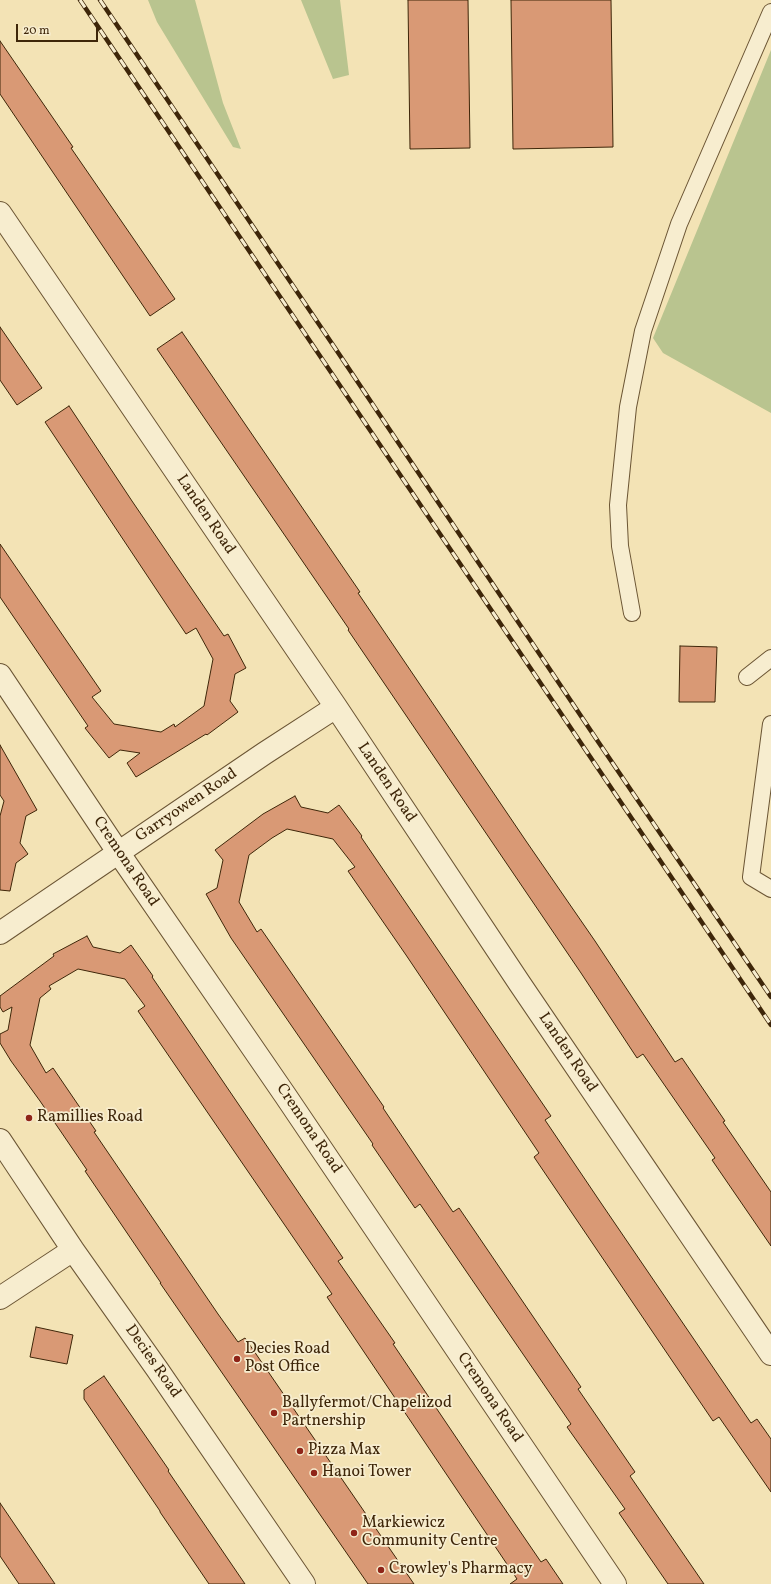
<!DOCTYPE html>
<style>
body{margin:0}
#map{position:relative;width:771px;height:1584px;overflow:hidden;background:#f3e3b5;font-family:Vollkorn,serif}
canvas{display:block}
.scale{position:absolute;left:16px;top:24px;width:82px;height:18px;box-sizing:border-box;border:2px solid #3e2609;border-top:0;padding-left:5px;font-size:12px;line-height:14px;white-space:nowrap;color:#3e2609;-webkit-text-stroke:3px #f7edcf;paint-order:stroke}
</style>
<div id="map">
<canvas width="771" height="1584"></canvas>
<div class="scale">20 m</div>
</div>
<script>
const g = document.querySelector('canvas').getContext('2d');
g.lineJoin = 'round';
function fillPath(path, color) { g.fillStyle = color; g.fill(path, 'evenodd'); }
const toPath = rows => new Path2D(rows.map(r => 'M' + r).join(''));
function stroke(path, color, width, dash) { g.strokeStyle = color; g.lineWidth = width; g.lineCap = dash ? 'butt' : 'round'; g.setLineDash(dash || []); g.stroke(path); }
function label(font, color, halo, rows, align = 'center') {
  g.font = font + ' Vollkorn,serif'; g.lineWidth = 3.5; g.setLineDash([]); g.textBaseline = 'middle'; g.strokeStyle = halo; g.fillStyle = color; for (const [text, x, y, turn = 0] of rows) {
    g.save(); g.translate(x, y); g.rotate((+turn || 0) * Math.PI / 180); g.textAlign = isNaN(turn) ? turn : align; if (halo) g.strokeText(text, 0, 0); g.fillText(text, 0, 0); g.restore();
  }
}
const green = toPath([
 [148,0,195,0,223,103,241,149,233,147,157,22],
 [301,0,340,0,349,75,333,79],
 [771,50,771,413,663,353,653,338]
]);
const building = toPath([
 [408,0,468,0,470,148,410,149,408,0],
 [511,0,611,0,613,147,513,149,511,0],
 [0,41,73,147,71,148,175,299,150,316,0,94,0,41],
 [0,327,42,388,17,405,0,380,0,327],
 [182,332,360,592,358,593,526,841,595,941,675,1062,682,1058,725,1121,723,1122,771,1192,771,1246,712,1160,715,1158,643,1054,637,1058,581,973,348,630,349,629,157,349,182,332],
 [69,406,132,501,224,636,228,634,246,668,235,674,230,701,238,712,207,735,206,734,136,777,127,763,140,753,120,750,109,758,85,728,88,726,0,597,0,544,101,691,92,697,114,724,161,732,174,724,175,727,204,706,213,659,196,628,186,634,45,422,69,406],
 [680,646,717,647,715,702,679,702,680,646],
 [0,745,37,810,26,816,20,843,28,854,16,863,10,891,0,890,0,816,4,801,0,795,0,745],
 [295,796,301,807,328,813,339,805,362,836,361,837,551,1116,545,1120,601,1203,751,1423,757,1419,771,1439,771,1492,719,1417,713,1421,534,1157,539,1153,406,955,348,871,355,867,333,839,287,829,272,838,249,855,239,902,257,932,261,929,384,1107,383,1108,453,1212,459,1208,472,1227,581,1387,578,1389,635,1472,630,1476,704,1584,668,1584,619,1513,625,1509,567,1427,571,1424,420,1204,415,1208,372,1145,373,1144,231,938,206,894,217,888,223,860,215,850,263,814,295,796],
 [87,936,93,947,120,953,131,945,153,976,152,977,343,1258,338,1261,395,1343,393,1344,472,1461,541,1562,546,1559,563,1584,510,1584,517,1579,327,1297,332,1294,138,1011,145,1006,125,979,78,969,49,986,51,989,40,998,30,1045,46,1073,53,1068,96,1131,94,1132,218,1314,238,1342,245,1338,414,1584,368,1584,160,1283,161,1283,85,1171,87,1170,40,1101,11,1061,0,1043,0,1034,8,1030,12,1007,3,1012,0,1007,0,996,54,956,53,954,87,936],
 [36,1327,73,1335,67,1364,30,1357,36,1327],
 [104,1376,169,1470,168,1471,245,1584,209,1584,160,1512,160,1511,84,1399,84,1390,104,1376],
 [0,1503,17,1528,55,1584,19,1584,0,1556,0,1503]
]);
const service = toPath([
 [632,613,620,546,618,505,628,407,643,331,679,224,771,12],
 [747,677,771,658],
 [771,724,751,877,771,889]
]);
const minor = toPath([
 [0,213,336,707,520,984,771,1354],
 [0,675,118,852,285,1095,615,1584],
 [0,933,265,753,336,707],
 [0,1140,73,1250,157,1369,304,1584],
 [0,1298,73,1250]
]);
const rail = toPath([
 [80,0,771,1025],
 [100,0,335,348,599,743,771,997]
]);
const markers = [
 [29,1118,4,"#8f2418"],
 [237,1359,4,"#8f2418"],
 [274,1413,4,"#8f2418"],
 [300,1451,4,"#8f2418"],
 [314,1473,4,"#8f2418"],
 [354,1533,4,"#8f2418"],
 [381,1570,4,"#8f2418"]
];
const streetNames = [
 ["Landen Road",205,515,56],
 ["Landen Road",386,783,56],
 ["Garryowen Road",187,806,-34],
 ["Cremona Road",125,862,56],
 ["Landen Road",567,1053,56],
 ["Cremona Road",308,1129,56],
 ["Decies Road",152,1362,55],
 ["Cremona Road",489,1398,56]
];
const poiNames = [
 ["Ramillies Road",37,1118],
 ["Decies Road",245,1350],
 ["Post Office",245,1368],
 ["Ballyfermot/Chapelizod",282,1404],
 ["Partnership",282,1422],
 ["Pizza Max",308,1451],
 ["Hanoi Tower",322,1473],
 ["Markiewicz",362,1524],
 ["Community Centre",362,1542],
 ["Crowley's Pharmacy",389,1570]
];
fillPath(green, '#b9c48f');
fillPath(building, '#d99975');
stroke(building, '#3e2609', 1);
stroke(service, '#6b5534', 18);
stroke(minor, '#6b5534', 24);
stroke(service, '#f7edcf', 16);
stroke(minor, '#f7edcf', 22);
stroke(rail, '#3e2609', 4.5);
stroke(rail, '#f7edcf', 3, [9]);
for (const [x, y, r, color] of markers) { const dot = new Path2D(); dot.arc(x, y, r, 0, 2 * Math.PI); g.fillStyle = color; g.fill(dot); stroke(dot, '#f7edcf', 1.5); }
label('16px', '#3e2609', '#f7edcf', streetNames);
label('16px', '#3e2609', '#f7edcf', poiNames, 'left');
</script>
